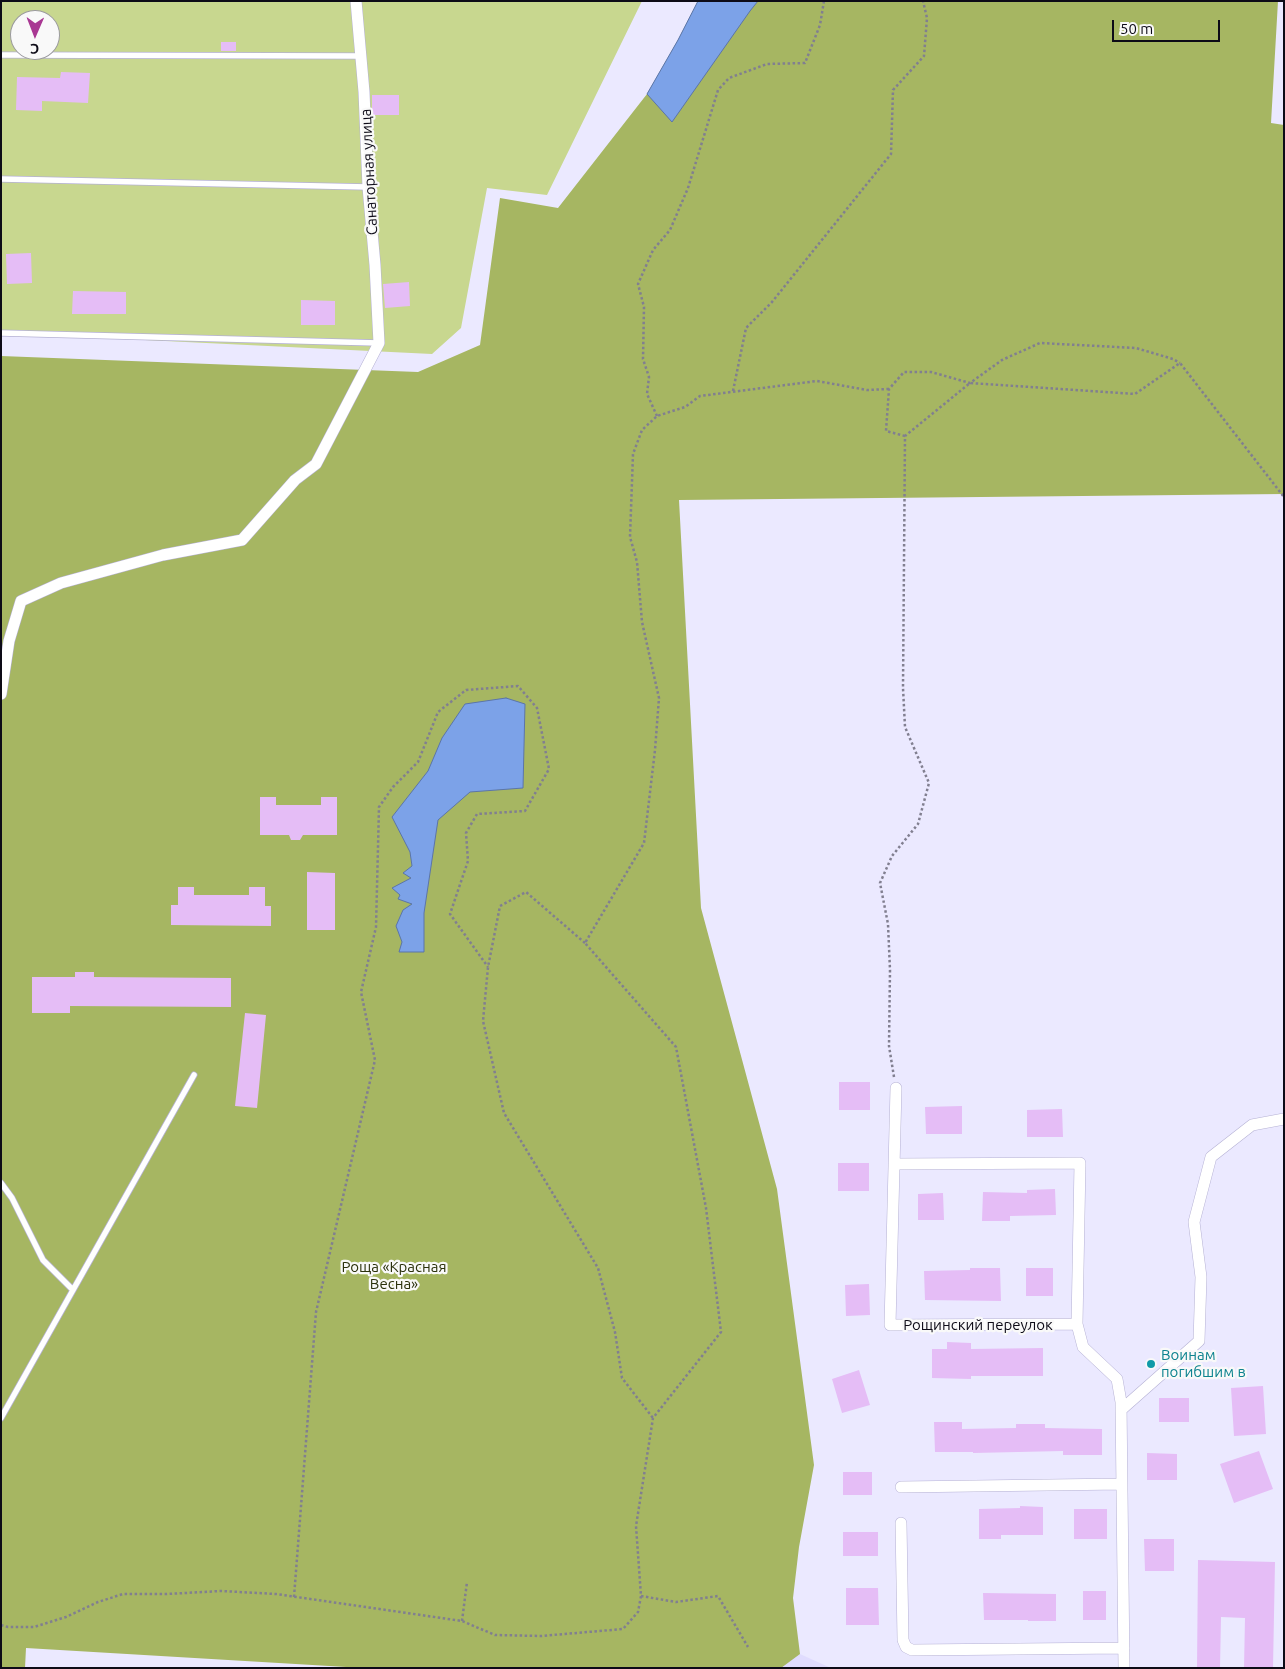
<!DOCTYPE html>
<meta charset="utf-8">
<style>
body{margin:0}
#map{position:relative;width:1285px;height:1669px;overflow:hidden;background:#ebe9ff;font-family:Ubuntu,sans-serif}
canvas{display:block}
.frame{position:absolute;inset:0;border:2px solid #0d0b17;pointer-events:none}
.north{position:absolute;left:10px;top:10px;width:50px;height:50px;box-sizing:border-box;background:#f9f9f9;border:1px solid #9b9a9f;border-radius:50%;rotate:181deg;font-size:14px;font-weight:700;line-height:20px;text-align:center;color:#0d0b17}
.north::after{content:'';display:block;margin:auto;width:18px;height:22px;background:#a93893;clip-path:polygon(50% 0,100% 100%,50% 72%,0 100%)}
.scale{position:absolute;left:1112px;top:20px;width:108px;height:22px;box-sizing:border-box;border:2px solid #0d0b17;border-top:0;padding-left:6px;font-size:15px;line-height:18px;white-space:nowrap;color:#0d0b17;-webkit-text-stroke:4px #f9f9f9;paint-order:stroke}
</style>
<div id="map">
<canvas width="1285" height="1669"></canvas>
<div class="frame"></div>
<div class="north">С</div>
<div class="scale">50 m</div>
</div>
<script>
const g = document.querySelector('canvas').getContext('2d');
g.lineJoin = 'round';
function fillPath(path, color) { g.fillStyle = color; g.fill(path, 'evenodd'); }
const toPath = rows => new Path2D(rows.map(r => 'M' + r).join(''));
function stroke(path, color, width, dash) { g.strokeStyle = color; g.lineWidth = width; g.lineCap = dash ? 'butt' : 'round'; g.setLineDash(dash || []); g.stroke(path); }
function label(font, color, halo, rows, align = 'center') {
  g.font = font + ' Ubuntu,sans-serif'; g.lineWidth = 4.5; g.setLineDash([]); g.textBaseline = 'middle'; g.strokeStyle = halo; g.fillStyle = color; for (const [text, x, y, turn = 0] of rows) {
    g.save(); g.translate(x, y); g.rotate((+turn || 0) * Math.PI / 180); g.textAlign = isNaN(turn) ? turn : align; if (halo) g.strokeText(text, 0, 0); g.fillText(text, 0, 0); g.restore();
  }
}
const built = toPath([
 [800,1654,831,1668,718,1668]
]);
const green = toPath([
 [1,1,642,1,547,195,487,188,461,328,432,354,1,333],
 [20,20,50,20,50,50,20,50]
]);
const forest = toPath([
 [698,1,1278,1,1271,123,1284,125,1284,494,679,500,701,908,777,1189,814,1465,799,1547,793,1598,800,1654,781,1668,363,1668,26,1648,25,1668,1,1668,1,356,418,372,480,345,500,198,558,208,647,94,678,40]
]);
const water = toPath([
 [698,1,758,1,750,11,672,122,647,94,678,40,698,1],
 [506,698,525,704,523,788,470,792,438,820,424,913,424,952,399,952,402,942,396,926,403,910,412,904,398,899,400,895,392,888,411,878,403,873,412,866,410,852,392,817,428,771,442,738,465,704,506,698]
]);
const building = toPath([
 [221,42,236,42,236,51,221,51],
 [61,72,90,73,88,103,42,101,42,111,16,110,17,77,60,78],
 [372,95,399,95,399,115,372,115],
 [31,253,32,283,7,284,6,254],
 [409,282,410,306,385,308,383,284],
 [73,291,126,292,126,314,72,314],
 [301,300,335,301,335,325,301,325],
 [260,797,276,797,276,805,321,805,321,797,337,797,337,835,303,835,300,840,291,840,289,835,260,835],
 [307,872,335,873,335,930,307,930],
 [178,887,194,887,194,895,249,895,249,887,265,887,265,906,271,906,271,926,171,925,171,905,178,905],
 [75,972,94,972,94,977,231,978,231,1007,70,1006,70,1013,32,1013,32,977,75,977],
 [245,1013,266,1015,257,1108,235,1106],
 [839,1082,870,1082,870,1110,839,1110],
 [962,1106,962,1134,926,1134,925,1107],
 [1062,1109,1063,1137,1027,1137,1027,1110],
 [838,1163,869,1163,869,1191,838,1191],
 [1055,1189,1056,1215,1010,1216,1010,1221,982,1221,983,1192,1027,1193,1027,1190],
 [943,1193,944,1220,918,1220,918,1194],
 [970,1268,1000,1268,1001,1301,925,1300,924,1271,970,1270],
 [1026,1268,1053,1268,1053,1296,1026,1296],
 [869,1284,870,1315,846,1316,845,1285],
 [947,1342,971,1343,971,1349,1043,1348,1043,1376,971,1376,971,1379,932,1378,932,1349,947,1349],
 [859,1370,870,1405,842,1413,832,1379],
 [1263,1386,1266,1434,1234,1436,1231,1388],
 [1159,1398,1189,1398,1189,1422,1159,1422],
 [934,1422,962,1422,962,1429,1016,1428,1016,1424,1045,1424,1045,1428,1102,1429,1102,1455,1063,1455,1063,1451,973,1453,973,1452,935,1452],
 [1259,1451,1273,1489,1234,1503,1220,1464],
 [1147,1453,1177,1454,1177,1480,1147,1480],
 [843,1472,872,1472,872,1495,843,1495],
 [1020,1506,1043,1507,1043,1535,1001,1535,1001,1539,979,1539,979,1509,1020,1508],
 [1074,1509,1107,1509,1107,1539,1074,1539],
 [843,1532,878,1532,878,1556,843,1556],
 [1144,1539,1174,1539,1174,1571,1145,1571],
 [1198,1560,1275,1562,1273,1668,1244,1668,1245,1618,1221,1617,1220,1668,1197,1668],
 [846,1588,878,1588,879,1625,846,1625],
 [1083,1591,1106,1591,1106,1620,1083,1620],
 [983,1593,1056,1594,1056,1621,1028,1621,1028,1620,984,1620]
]);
const path = toPath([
 [733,391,746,328,772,302,891,154,893,90,924,56,927,18,923,1],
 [657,416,647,394,649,377,643,359,644,307,638,284,653,250,670,230,688,188,718,90,729,78,767,64,805,63,820,25,824,1],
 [905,436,886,431,889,389,904,372,931,372,970,383,1002,360,1040,343,1136,348,1173,359,1180,363],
 [585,943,526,892,500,906,488,967,483,1021,504,1113,598,1268,615,1332,622,1378,653,1418],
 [894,1077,889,1046,890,970,888,924,880,883,892,856,918,824,929,783,905,727,903,688,905,436,970,383,1135,394,1180,363,1284,497],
 [641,1596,676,1602,718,1596,748,1647],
 [294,1597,316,1312,375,1060,361,992,376,927,379,807,393,787,418,762,438,712,466,690,518,686,537,708,549,769,525,811,477,814,466,833,468,861,450,914,488,967],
 [462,1621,467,1582],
 [1,1625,8,1627,34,1627,66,1617,98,1602,123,1594,167,1594,221,1591,276,1594,462,1621,495,1635,541,1636,623,1629,638,1612,641,1596,636,1526,653,1418,721,1332,706,1208,676,1047,585,943,644,843,655,750,659,698,642,622,637,562,630,537,633,454,642,430,657,416,685,407,700,396,817,381,867,390,889,389]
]);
const service = toPath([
 [1,55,361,56],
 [1,179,368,187],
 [1,333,379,343],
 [1,1183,12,1198,43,1260,73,1290],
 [1,1418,194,1075]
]);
const minor = toPath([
 [1,694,9,641,21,601,61,583,163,555,242,540,295,480,316,464,379,343,375,265,368,187,364,92,356,1],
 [896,1088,890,1325,1077,1324],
 [895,1164,1080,1163,1077,1324,1083,1347,1117,1379,1121,1402,1124,1668],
 [1121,1410,1199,1341,1201,1277,1194,1222,1211,1157,1252,1125,1284,1119],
 [901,1487,1122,1484],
 [901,1523,903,1640,906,1647,912,1650,1124,1648]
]);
const markers = [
 [1151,1364,5,"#0f9aa8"]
];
const streetNames = [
 ["Санаторная улица",369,172,-93],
 ["Рощинский переулок",978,1325]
];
const parkNames = [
 ["Роща «Красная",394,1267],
 ["Весна»",394,1284]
];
const cultureNames = [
 ["Воинам",1161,1355],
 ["погибшим в",1161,1372]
];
fillPath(built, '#e0dcfe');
fillPath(green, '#c8d78f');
fillPath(forest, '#a6b662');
fillPath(water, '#7ca2e8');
stroke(water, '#5b75a9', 1);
fillPath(building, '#e5bdf6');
stroke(service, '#b5b1d4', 7);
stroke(minor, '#b5b1d4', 12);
stroke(path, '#817f90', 2.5, [2.5, 2.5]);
stroke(service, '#fff', 5.5);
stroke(minor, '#fff', 11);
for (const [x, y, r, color] of markers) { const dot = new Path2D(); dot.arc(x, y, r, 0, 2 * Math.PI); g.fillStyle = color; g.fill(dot); stroke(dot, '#f9f9f9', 2); }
label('15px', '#0d0b17', '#f9f9f9', streetNames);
label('15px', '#2b310c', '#f9f9f9', parkNames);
label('15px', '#0d838f', '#f9f9f9', cultureNames, 'left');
</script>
